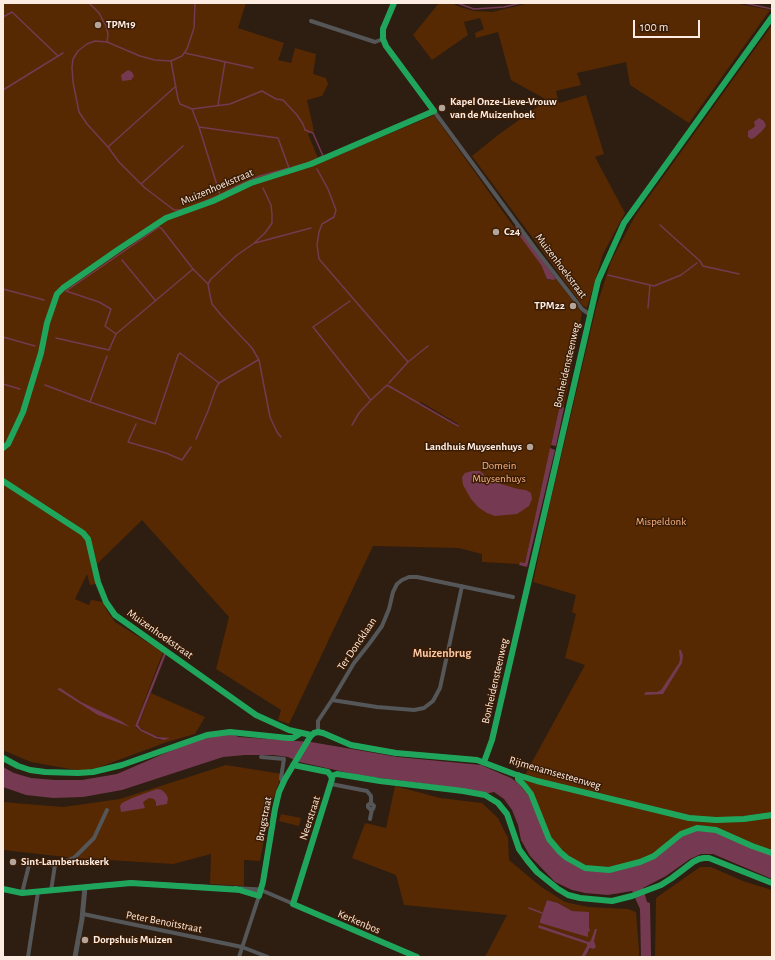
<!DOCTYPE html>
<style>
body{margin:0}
#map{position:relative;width:775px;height:960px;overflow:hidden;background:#2e1d11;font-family:"Alegreya Sans",sans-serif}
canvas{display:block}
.frame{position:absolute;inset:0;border:4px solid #fcece2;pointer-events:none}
.scale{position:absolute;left:633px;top:20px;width:67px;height:18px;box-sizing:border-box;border:2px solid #fcece2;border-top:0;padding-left:5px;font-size:12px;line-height:14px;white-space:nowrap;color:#fcece2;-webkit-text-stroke:3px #3a1c05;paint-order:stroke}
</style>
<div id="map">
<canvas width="775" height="960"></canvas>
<div class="frame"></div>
<div class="scale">100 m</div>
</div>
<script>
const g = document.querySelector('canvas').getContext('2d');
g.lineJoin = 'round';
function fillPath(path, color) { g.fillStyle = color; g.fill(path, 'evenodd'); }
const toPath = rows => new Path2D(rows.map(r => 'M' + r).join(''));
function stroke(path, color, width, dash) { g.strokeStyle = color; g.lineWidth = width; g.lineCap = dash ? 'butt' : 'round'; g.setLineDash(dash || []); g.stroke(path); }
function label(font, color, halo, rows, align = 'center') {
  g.font = font + ' "Alegreya Sans",sans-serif'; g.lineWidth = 3; g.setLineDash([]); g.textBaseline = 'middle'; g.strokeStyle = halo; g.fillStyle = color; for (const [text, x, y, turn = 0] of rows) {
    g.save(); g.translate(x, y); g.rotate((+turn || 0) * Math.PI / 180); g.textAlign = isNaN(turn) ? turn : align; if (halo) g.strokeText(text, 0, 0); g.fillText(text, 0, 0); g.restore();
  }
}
const green = toPath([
 [3,3,246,3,238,28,284,43,278,60,291,63,295,48,316,54,313,74,326,78,328,84,322,96,307,100,314,131,308,134,320,163,434,115,541,265,547,279,550,280,556,279,582,313,564,406,559,409,525,563,520,562,519,564,482,562,482,554,459,548,373,546,289,724,278,720,281,710,216,669,229,617,142,520,93,568,96,584,90,585,87,574,75,599,89,605,91,600,103,602,107,611,115,622,163,652,136,723,135,726,136,728,155,738,160,740,163,738,148,733,138,726,151,693,205,717,195,734,167,742,97,768,81,771,31,762,5,751,3,748],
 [421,402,458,424,457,427,445,418,418,404],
 [439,3,453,3,457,6,474,11,492,12,530,3,734,3,770,10,689,123,630,85,626,62,577,73,581,85,556,91,559,103,586,95,604,154,595,157,625,213,603,254,587,308,583,306,472,156,498,135,547,100,511,80,498,32,476,38,475,33,484,29,480,18,464,22,468,35,432,60,413,35],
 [772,25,772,855,737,841,718,832,700,829,693,831,677,838,652,859,645,862,628,867,606,872,584,870,571,863,553,847,544,832,532,800,518,783,526,773,585,665,565,658,576,614,572,612,576,595,533,582,549,508,596,308,611,261,635,216],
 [226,765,282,774,270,808,260,861,244,860,244,886,210,884,211,854,173,864,74,858,3,850,3,802,63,807,120,799],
 [395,786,440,798,482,803,498,818,508,838,509,860,540,886,565,902,588,907,628,909,636,912,639,950,639,957,585,957,591,948,594,949,596,947,591,941,589,942,539,925,587,944,588,946,581,957,485,957,507,915,404,905,396,875,352,858,365,823,386,828],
 [547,900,558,903,572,911,588,913,589,924,590,928,588,932,540,923,540,920],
 [281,814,301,818,299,826,279,821],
 [700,867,711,867,743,881,772,890,772,957,655,957,656,898]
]);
const water = toPath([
 [128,70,132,72,134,76,131,80,122,81,121,75],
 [759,118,764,121,766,126,761,132,754,138,751,139,748,137,748,131,753,128,755,126,754,122],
 [516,225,556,279,553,280,547,279,541,265,519,235,515,226],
 [563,406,564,408,556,446,551,445,559,409],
 [550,448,555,450,527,567,519,565,520,562,525,563],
 [472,471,480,471,486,476,501,484,518,489,526,490,531,493,532,499,529,506,517,514,495,516,487,513,478,507,471,499,463,485,462,477,465,473],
 [679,650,681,650,683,655,682,663,663,694,645,695,644,694,646,692,657,692,661,690,679,663,680,659],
 [164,653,166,654,138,725,141,729,158,737,170,738,164,740,155,738,141,731,135,726],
 [60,688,81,702,121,721,130,727,98,715,57,689],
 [231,734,239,737,311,742,398,757,481,765,511,778,518,783,532,800,544,832,553,847,571,863,584,870,606,872,628,867,645,862,652,859,677,838,693,831,704,829,717,832,737,841,772,855,772,879,713,854,701,854,690,859,666,876,643,888,647,902,650,903,651,954,651,957,641,957,640,909,632,891,608,895,585,893,572,890,555,882,530,856,521,840,518,825,512,810,504,799,494,792,485,794,442,786,358,775,299,762,288,757,273,755,245,755,223,757,122,790,83,797,53,798,26,795,3,787,3,767,14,773,31,778,55,780,82,780,117,774,193,741,219,735],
 [157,789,162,790,166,794,168,798,167,804,156,806,156,802,154,799,149,798,143,802,145,808,121,812,120,806,122,803,132,798],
 [547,900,558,903,572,911,589,912,589,924,590,931,588,932,588,937,540,923,540,920],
 [539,925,589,942,591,940,595,929,597,929,594,941,596,947,594,949,590,948,585,957,581,957,587,946,587,944,539,928,538,927]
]);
const stream = toPath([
 [89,3,99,13,106,26,108,34,107,42],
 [457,3,474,9,504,7,521,3],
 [744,3,772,9],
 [3,17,12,12,58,56],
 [185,53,253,68],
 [171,61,178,99,180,104,192,109,230,104,262,91,276,99,283,100,297,115,303,124,305,130,313,133,323,156,308,163,293,167],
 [3,90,63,53],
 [218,105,225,62],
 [192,109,199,127,220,195,191,207,180,210,174,210,145,188,119,162,108,147,87,124,79,112,73,82,72,67,73,59,78,51,87,44,95,41,107,42,140,56,155,60,171,61,182,56,187,49,194,28,195,3],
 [199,127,278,138,289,168,260,176,237,186,220,195],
 [108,147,176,86],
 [317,169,328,189,336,210,334,217,322,224,319,232,317,245,319,259,408,362,428,346],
 [141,184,183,146],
 [263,188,271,205,272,214,272,223,265,233,253,244,237,255,211,279,208,284,209,290,212,304,221,315,252,348,259,360,270,417,277,432,281,437],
 [660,225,700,261,703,266,739,274],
 [255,243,311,228],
 [122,260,155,300],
 [608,275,654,286,681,275,697,263],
 [3,289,44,300],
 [350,301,313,327,369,398,371,400,387,385,458,426],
 [648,308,650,285],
 [116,334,105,326,111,309,99,302,66,291,159,227,162,229,193,269],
 [3,337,35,346],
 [56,338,109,350,116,334,193,269,208,284],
 [389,383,408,362],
 [3,384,20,389],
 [45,385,90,402,107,356],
 [90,402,155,424,178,355,180,353,219,383,258,360],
 [136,424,128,442,166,453,182,460,191,447],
 [352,425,359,413,371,400],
 [196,439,208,411,216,388,219,383],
 [529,908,542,913]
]);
const minor = toPath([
 [394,3,383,29,383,39,386,46,537,251,582,309,589,314],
 [311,21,375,42,383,39],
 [3,448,8,444,23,412,41,353,47,323,57,294,63,288,119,249,166,218,213,201,251,183,311,164,434,111],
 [3,481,83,533,88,539,98,582,106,602,115,615,256,715,289,730,311,735],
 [332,700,377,707,414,710,424,708,433,701,440,688,462,586],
 [318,732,318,721,332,700,354,663,369,644,382,626,389,609,393,592,397,584,402,580,409,577,417,577,513,597],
 [261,757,284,759,281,778,283,784],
 [331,784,367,791,371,796,371,803,374,806,373,809,371,810,368,807,368,805,371,803],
 [370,819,372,809],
 [55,865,74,858,94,838,107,810],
 [3,889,22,893,85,887],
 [261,890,417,957],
 [22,893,30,861,55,865,51,891],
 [293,904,332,779,331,776,328,772,293,765],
 [83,914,242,947,268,957],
 [28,957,38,892],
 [239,957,259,896]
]);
const tertiary = toPath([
 [484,762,492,740,598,281,624,223,772,17],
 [236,889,259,896,263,882,275,809,279,792,285,779,310,737,314,733,318,732,323,733,351,745,396,753,477,760,514,774,537,781,689,818,716,820,744,819,772,815],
 [75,957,82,919,85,887,131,883,261,890]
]);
const cycleway = toPath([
 [3,448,8,444,23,412,41,353,47,323,57,294,63,288,119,249,166,218,213,201,251,183,311,164,434,111,386,46,383,39,383,29,394,3],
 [3,481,83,533,88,539,98,582,106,602,115,615,256,715,289,730,311,735],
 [3,758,18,766,30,770,45,772,78,773,93,772,122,765,207,735,230,732,288,738,293,738,301,733],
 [484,762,492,740,598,281,624,223,772,17],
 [293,765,328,772,331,776,332,779,293,904,417,957],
 [518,775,518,779,524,785,531,794,549,839,560,852,567,858,585,868,609,870,640,862,654,856,681,834,697,828,716,830,752,846,772,853],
 [331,776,337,774,380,781,463,791,485,795,498,803,507,814,519,849,527,860,537,872,558,889,568,895,580,898,612,901,632,896,661,885,672,878,693,862,699,859,704,858,709,858,772,883],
 [3,889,22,893,131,883,241,890],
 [236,889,259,896,263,882,275,809,279,792,285,779,310,737,314,733,318,732,323,733,351,745,396,753,477,760,514,774,537,781,689,818,716,820,744,819,772,815]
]);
const markers = [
 [98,25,4,"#b4a499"],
 [442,108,4,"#b4a499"],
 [496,232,4,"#b4a499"],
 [573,306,4,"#b4a499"],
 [530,447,4,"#b4a499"],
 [13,862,4,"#b4a499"],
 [85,940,4,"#b4a499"]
];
const poiNames = [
 ["TPM19",106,25],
 ["Kapel Onze-Lieve-Vrouw",450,102],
 ["van de Muizenhoek",450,115],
 ["C24",504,232],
 ["TPM22",565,306,"right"],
 ["Landhuis Muysenhuys",522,447,"right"],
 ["Sint-Lambertuskerk",21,862],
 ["Dorpshuis Muizen",93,940]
];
const streetNames = [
 ["Muizenhoekstraat",217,187,-23],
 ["Muizenhoekstraat",561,266,53],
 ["Bonheidensteenweg",567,365,-77],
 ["Muizenhoekstraat",160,634,35],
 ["Ter Doncklaan",357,644,-56],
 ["Bonheidensteenweg",495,681,-77],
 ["Rijmenamsesteenweg",555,773,16],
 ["Neerstraat",310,818,-72],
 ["Brugstraat",264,819,-79],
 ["Peter Benoitstraat",164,922,11],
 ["Kerkenbos",359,922,23]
];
const parkNames = [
 ["Domein",499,466],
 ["Muysenhuys",499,479],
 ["Mispeldonk",661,522]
];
const neighbourhoodNames = [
 ["Muizenbrug",442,653]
];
fillPath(green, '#562902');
fillPath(water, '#753951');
stroke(stream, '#753951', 1.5);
stroke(minor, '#545658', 4);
stroke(tertiary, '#545658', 5);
stroke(cycleway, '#20a55d', 6);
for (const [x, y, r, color] of markers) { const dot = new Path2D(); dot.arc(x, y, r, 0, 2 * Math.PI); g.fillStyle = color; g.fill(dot); stroke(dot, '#3a1c05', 1.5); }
label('bold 11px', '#fcece2', '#3a1c05', poiNames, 'left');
label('11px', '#fcece2', '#3a1c05', streetNames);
label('11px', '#f7b385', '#3a1c05', parkNames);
label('bold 12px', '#f9c7a6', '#3a1c05', neighbourhoodNames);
</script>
